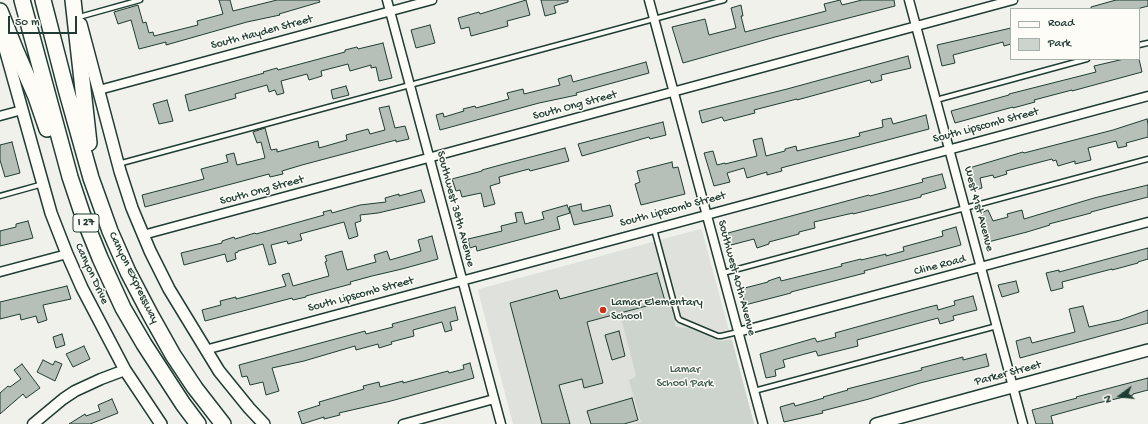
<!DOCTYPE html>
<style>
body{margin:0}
#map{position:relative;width:1148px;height:424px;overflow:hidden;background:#f0f1eb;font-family:"Gochi Hand",sans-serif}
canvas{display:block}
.legend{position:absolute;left:1010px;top:8px;width:130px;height:52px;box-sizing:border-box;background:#fdfcf7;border:1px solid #a4b0a9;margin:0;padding:5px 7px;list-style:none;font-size:12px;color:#1f3d34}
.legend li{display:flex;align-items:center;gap:8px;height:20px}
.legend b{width:20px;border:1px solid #a4b0a9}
.north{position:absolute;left:1100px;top:376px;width:40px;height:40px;-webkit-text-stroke:3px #fdfcf7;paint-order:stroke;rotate:255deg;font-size:11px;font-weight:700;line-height:16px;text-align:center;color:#1f3d34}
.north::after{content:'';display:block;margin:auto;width:14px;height:18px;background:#1f3d34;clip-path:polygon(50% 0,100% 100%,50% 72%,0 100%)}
.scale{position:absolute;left:8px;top:16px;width:69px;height:18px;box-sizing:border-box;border:2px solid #1f3d34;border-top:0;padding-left:5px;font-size:12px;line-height:14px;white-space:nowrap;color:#1f3d34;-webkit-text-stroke:3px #fdfcf7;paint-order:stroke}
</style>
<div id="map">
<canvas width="1148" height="424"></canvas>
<ul class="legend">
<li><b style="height:5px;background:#fdfcf7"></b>Road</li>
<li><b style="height:11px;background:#cdd3cd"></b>Park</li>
</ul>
<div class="north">N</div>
<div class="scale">50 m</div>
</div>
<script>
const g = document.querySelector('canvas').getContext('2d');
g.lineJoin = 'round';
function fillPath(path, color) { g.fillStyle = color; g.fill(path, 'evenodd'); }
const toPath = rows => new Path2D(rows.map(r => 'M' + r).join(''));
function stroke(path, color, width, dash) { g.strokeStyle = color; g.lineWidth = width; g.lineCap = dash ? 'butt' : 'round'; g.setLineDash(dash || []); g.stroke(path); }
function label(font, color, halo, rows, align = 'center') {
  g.font = font + ' "Gochi Hand",sans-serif'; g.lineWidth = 3; g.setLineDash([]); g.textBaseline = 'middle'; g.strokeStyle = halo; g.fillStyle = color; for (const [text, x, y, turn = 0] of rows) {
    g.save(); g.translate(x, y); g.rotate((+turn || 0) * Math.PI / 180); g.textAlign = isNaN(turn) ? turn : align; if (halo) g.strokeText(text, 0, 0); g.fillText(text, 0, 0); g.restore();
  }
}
const built = toPath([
 [700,229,702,230,754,424,513,424,478,291,479,289]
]);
const green = toPath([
 [669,301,676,327,689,328,719,341,732,340,754,424,633,424,641,422,629,380,634,378,636,375,620,314]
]);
const building = toPath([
 [219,0,230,0,233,11,277,0,319,0,320,2,279,14,280,15,247,22,166,45,166,42,139,49,131,20,118,24,114,12,138,5,143,23,146,22,149,33,153,32,154,36,198,25,197,21,223,14,219,0],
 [526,0,530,15,507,21,508,26,471,36,469,27,461,29,458,18,479,12,480,14,526,0],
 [541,0,568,0,568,2,554,6,556,13,545,16,541,0],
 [840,0,842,5,862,0,894,0,895,6,775,37,683,63,672,27,705,19,709,35,736,28,731,8,741,5,743,16,741,16,745,32,826,11,824,4,840,0],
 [1116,0,1148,0,1148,6,1137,9,1091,9,1091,7,1116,0],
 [430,25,435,43,416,48,411,30,430,25],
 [1011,28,1011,44,1004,46,1003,42,953,55,955,63,942,66,937,45,1011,28],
 [383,43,392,78,379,81,376,67,371,68,371,65,350,71,348,64,321,71,322,76,309,80,307,74,281,81,284,93,277,95,275,90,269,92,267,85,235,94,236,98,189,111,185,95,264,73,263,72,277,68,278,70,345,52,345,50,357,47,358,49,383,43],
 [908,56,911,68,881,75,882,80,871,83,870,80,797,100,797,99,754,110,755,113,724,121,722,117,702,123,699,111,787,89,908,56],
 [1124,59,1139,59,1142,72,1072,91,1072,90,1034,100,1035,102,1013,108,1013,107,955,123,951,111,1009,95,1009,94,1096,72,1094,66,1124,59],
 [646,62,649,73,576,93,577,95,539,103,440,130,436,115,443,113,444,117,464,111,463,109,475,106,476,108,509,99,507,93,523,89,524,94,560,85,558,79,571,75,573,82,646,62],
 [346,86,349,95,333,99,331,90,346,86],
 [167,100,173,121,159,124,153,104,167,100],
 [389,106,395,128,405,126,409,139,396,142,396,140,302,165,282,171,283,174,270,177,269,174,145,207,142,195,204,179,201,169,228,162,226,155,234,153,237,165,265,158,261,142,257,143,253,132,265,128,271,150,277,149,277,152,318,141,319,148,347,140,346,135,368,129,370,134,385,130,379,108,389,106],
 [926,115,929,129,781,168,782,171,767,175,767,172,747,178,744,168,727,173,730,182,714,186,704,153,713,151,717,165,725,163,725,164,757,156,753,140,762,138,766,156,785,151,785,149,796,146,797,151,860,136,859,133,883,127,882,120,891,118,893,124,926,115],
 [1147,119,1148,124,1148,137,1126,143,1127,146,1118,148,1116,141,1088,148,1091,160,1075,164,1075,161,1058,166,1056,160,1053,161,1052,159,1006,171,1007,174,994,178,993,175,980,178,982,188,975,190,969,168,1023,152,1024,153,1113,130,1147,119],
 [663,122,666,135,650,139,649,137,582,156,578,144,663,122],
 [12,142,20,173,5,177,0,160,0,145,12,142],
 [565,148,569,161,530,171,529,169,499,177,500,183,490,186,495,204,484,207,481,193,462,197,460,190,456,191,452,179,482,171,482,170,504,164,565,148],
 [672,162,673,168,678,167,685,194,641,205,635,184,640,182,637,171,672,162],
 [942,174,946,188,921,195,921,197,853,214,853,213,814,222,815,228,799,232,799,234,769,242,769,244,757,248,754,239,731,245,728,233,869,195,870,196,923,182,922,179,942,174],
 [1148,185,1148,197,1091,212,1091,213,1049,224,1050,225,1027,232,988,242,983,224,985,223,981,213,988,210,993,221,1008,217,1007,214,1022,210,1024,219,1094,198,1148,185],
 [421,190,425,202,378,213,360,215,361,221,355,223,358,236,349,239,344,222,300,234,302,240,288,244,287,241,271,245,276,263,269,265,263,244,238,251,238,252,235,253,236,259,227,262,225,254,184,265,181,253,222,243,222,241,234,237,235,239,255,233,256,234,324,215,323,212,331,210,332,213,360,205,386,202,385,198,399,194,399,196,421,190],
 [581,204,582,211,585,211,610,205,613,216,574,225,569,207,581,204],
 [567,205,570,213,557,217,560,229,477,251,476,246,470,248,468,239,502,231,501,226,517,222,515,213,522,212,525,224,544,219,542,212,567,205],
 [28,221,33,238,0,246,0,231,16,227,16,224,28,221],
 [956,227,961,245,864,271,865,273,791,292,791,293,745,305,741,289,768,282,768,281,780,277,781,281,842,266,841,264,861,259,861,260,886,254,886,256,904,251,903,247,943,236,942,231,956,227],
 [432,236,438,259,402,269,372,276,350,282,351,284,306,296,306,297,293,300,292,298,205,321,202,310,221,305,220,301,236,297,236,299,286,286,282,275,289,273,293,286,329,276,325,262,327,261,325,256,342,251,347,270,376,262,374,255,387,251,390,260,421,251,418,240,432,236],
 [1148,248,1148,259,1138,262,1138,263,1112,270,1112,269,1062,282,1063,288,1051,291,1046,273,1059,270,1059,272,1148,248],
 [657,273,665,301,587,322,603,383,584,388,582,379,559,385,570,424,542,424,510,303,557,290,560,299,657,273],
 [1016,281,1019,292,1002,297,998,285,1016,281],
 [67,286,71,299,43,305,47,320,38,323,36,316,21,320,20,314,0,319,0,302,67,286],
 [973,296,977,310,953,316,954,320,940,324,938,318,857,340,858,346,818,356,816,351,783,360,785,367,775,370,776,376,766,378,760,354,815,338,817,342,836,337,835,333,925,308,937,305,938,310,955,305,954,301,973,296],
 [1083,306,1089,327,1120,320,1148,310,1148,323,1020,358,1016,341,1030,337,1032,343,1075,332,1069,309,1083,306],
 [455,307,458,320,450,322,452,330,445,332,442,322,413,330,414,336,391,342,392,344,379,348,378,344,356,350,355,346,304,361,272,368,279,391,266,395,263,382,250,385,247,376,242,377,239,365,365,331,366,334,393,327,392,324,455,307],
 [619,331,625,356,612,360,605,335,619,331],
 [62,334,65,345,56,348,53,337,62,334],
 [84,346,90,359,73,367,66,354,84,346],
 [986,354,989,366,920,383,869,399,822,411,823,413,784,422,780,407,794,403,795,406,824,398,823,397,848,390,847,389,922,370,921,368,963,357,963,360,986,354],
 [43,360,53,365,55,361,62,364,55,381,37,372,43,360],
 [470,363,474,378,391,401,339,413,340,415,324,419,324,417,302,424,298,412,320,405,319,402,364,389,363,386,379,382,380,387,403,381,403,383,448,371,449,373,464,369,463,365,470,363],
 [22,364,40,388,26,398,23,394,0,414,0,393,8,386,10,387,21,379,14,370,22,364],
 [1148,378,1148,390,1133,394,1133,395,1098,403,1051,416,1053,424,1036,424,1032,410,1077,398,1076,397,1148,378],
 [632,398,638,420,624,424,591,424,587,411,632,398],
 [112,399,118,413,90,424,69,424,85,414,86,416,100,411,98,405,112,399]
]);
const service = toPath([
 [79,17,140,0],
 [1139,45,1148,43],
 [936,100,1087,59],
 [118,164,724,0],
 [0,196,43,184],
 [654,229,678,318,680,320,718,336,721,336,738,332],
 [723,273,1148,159],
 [754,391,997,326]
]);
const minor = toPath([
 [387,0,501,424],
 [649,0,763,424],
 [909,0,1023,424],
 [99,90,432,0],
 [0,116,22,110],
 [143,235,1013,0],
 [0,272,67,254],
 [738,332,1148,222],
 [205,350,1148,96],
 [403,424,494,399]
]);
const tertiary = toPath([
 [33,424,63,399,75,391,101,379,125,370]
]);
const secondary = toPath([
 [81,24,120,171,132,208,150,251,169,289,219,371,249,408,264,424],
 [0,31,51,213,67,254,82,288,125,370,161,424],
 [876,424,1148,350]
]);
const motorway = toPath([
 [22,0,70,177,83,216,100,258,123,308,144,344,183,404,198,424],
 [43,0,66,89,91,178,110,231,128,272,150,314,173,355,195,388,223,424],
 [73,0,89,143],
 [0,11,16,51,36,97,47,129]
]);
const markers = [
 [603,310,4,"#c8321e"]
];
const shields = [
 [86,223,26]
];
const shieldNames = [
 ["I 27",86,223]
];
const streetNames = [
 ["South Hayden Street",262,33,-15],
 ["South Ong Street",575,106,-15],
 ["South Lipscomb Street",986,126,-15],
 ["South Ong Street",262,191,-15],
 ["Southwest 38th Avenue",455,209,75],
 ["West 41st Avenue",978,209,75],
 ["South Lipscomb Street",673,210,-15],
 ["Cline Road",940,266,-15],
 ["Canyon Drive",91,274,65],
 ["Canyon Expressway",133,278,64],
 ["Southwest 40th Avenue",736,278,75],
 ["South Lipscomb Street",361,295,-15],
 ["Parker Street",1008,374,-15]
];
const poiNames = [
 ["Lamar Elementary",611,303],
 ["School",611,317]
];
const parkNames = [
 ["Lamar",685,370],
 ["School Park",685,384]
];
fillPath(built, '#dfe2dc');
fillPath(green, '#cdd3cd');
fillPath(building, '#b6bfb8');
stroke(building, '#1f3d34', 1);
stroke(service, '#1f3d34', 7);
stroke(minor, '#1f3d34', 11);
stroke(tertiary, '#1f3d34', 13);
stroke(secondary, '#1f3d34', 14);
stroke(motorway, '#1f3d34', 18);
stroke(service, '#fdfcf7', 4);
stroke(minor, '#fdfcf7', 8);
stroke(tertiary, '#fdfcf7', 10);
stroke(secondary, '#fdfcf7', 11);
stroke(motorway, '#fdfcf7', 15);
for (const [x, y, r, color] of markers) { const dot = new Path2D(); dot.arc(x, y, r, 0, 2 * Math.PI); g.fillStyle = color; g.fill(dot); stroke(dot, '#fdfcf7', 1.5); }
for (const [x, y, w] of shields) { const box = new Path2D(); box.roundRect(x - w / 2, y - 9, w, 18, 3); g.fillStyle = '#fdfcf7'; g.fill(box); stroke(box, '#1f3d34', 1); }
label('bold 11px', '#1f3d34', null, shieldNames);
label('12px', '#1f3d34', '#fdfcf7', streetNames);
label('12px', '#1f3d34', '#fdfcf7', poiNames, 'left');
label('12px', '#425b53', '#fdfcf7', parkNames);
</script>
